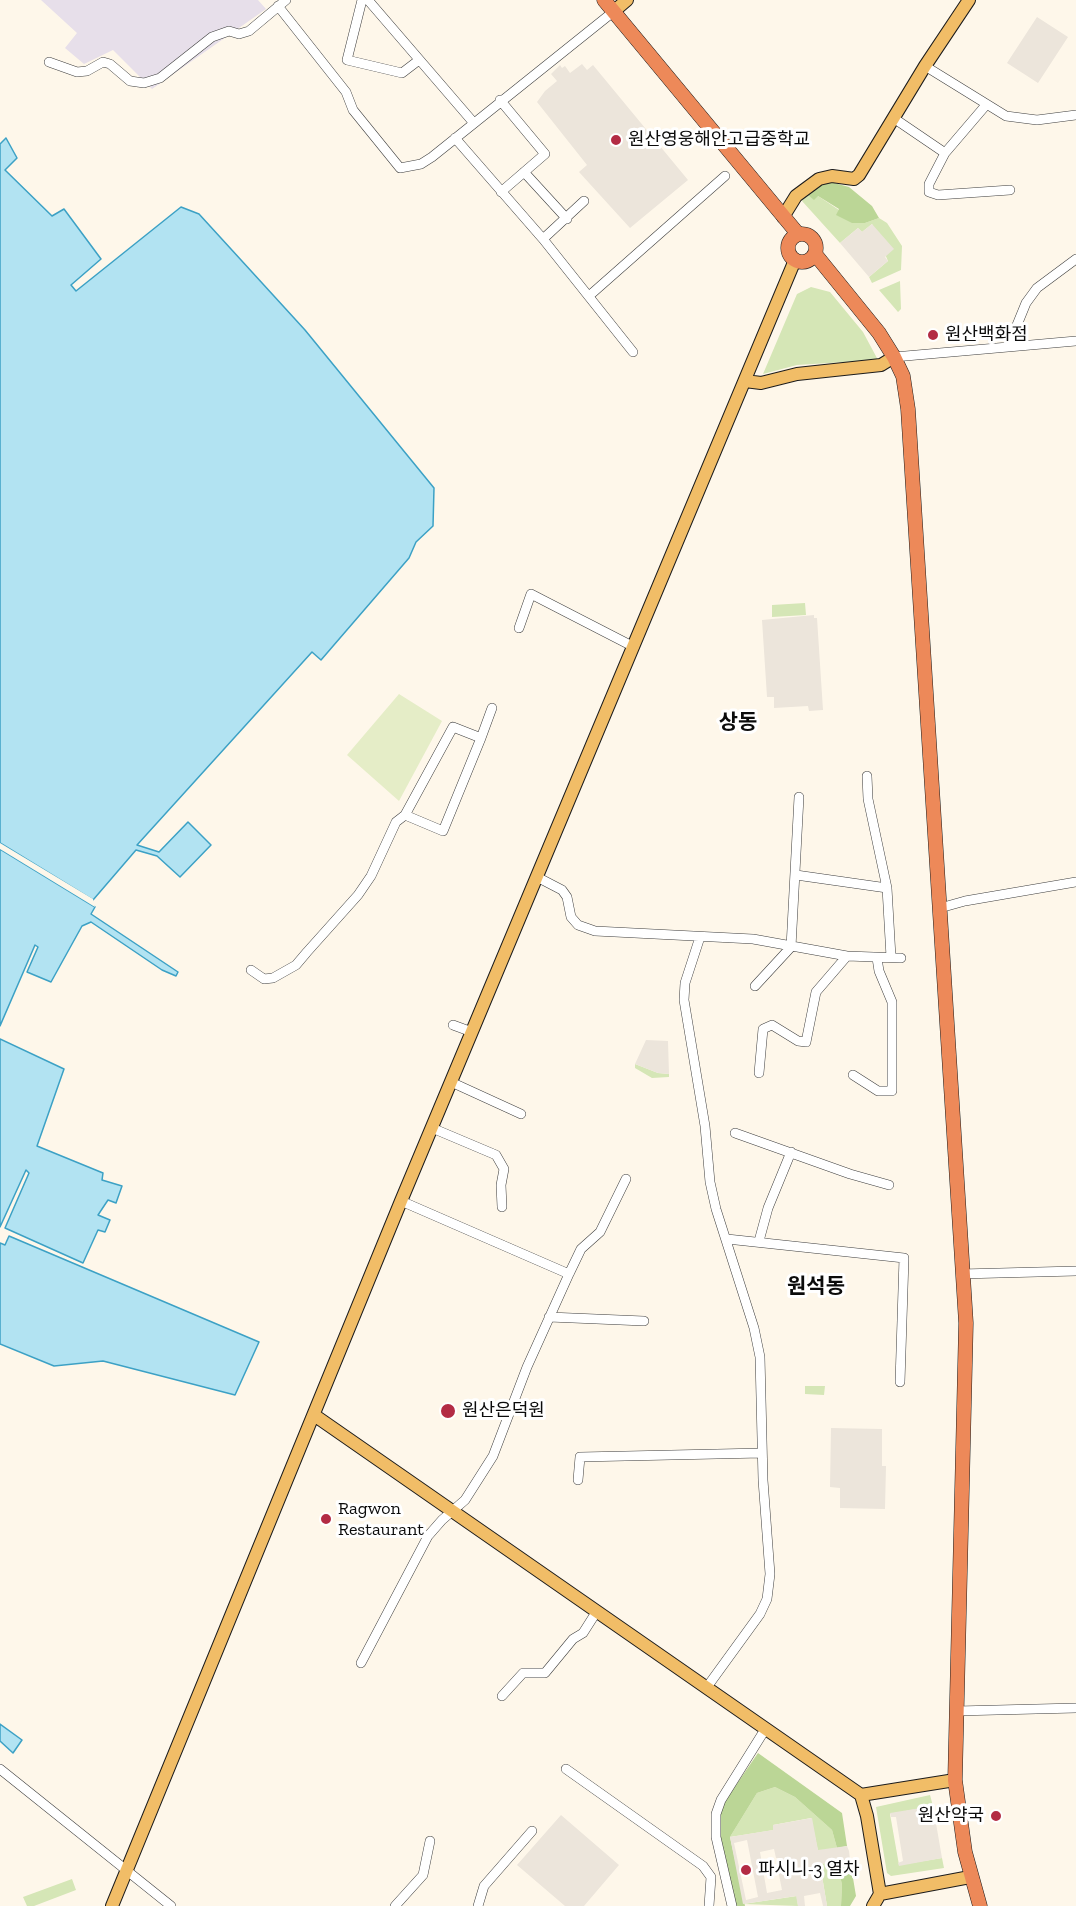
<!DOCTYPE html>
<meta charset="utf-8">
<style>
body{margin:0}
canvas{display:block;background:#fef7ea}
</style>
<canvas width="1076" height="1906"></canvas>
<script>
const g = document.querySelector('canvas').getContext('2d');
g.lineJoin = 'round';
function fillPath(path, color) { g.fillStyle = color; g.fill(path, 'evenodd'); }
const toPath = rows => new Path2D(rows.map(r => 'M' + r).join(''));
function stroke(path, color, width, dash) { g.strokeStyle = color; g.lineWidth = width; g.lineCap = dash ? 'butt' : 'round'; g.setLineDash(dash || []); g.stroke(path); }
function label(font, color, halo, rows, align = 'center') {
  g.font = font + ' "Zilla Slab","Noto Sans KR",serif'; g.lineWidth = 6; g.setLineDash([]); g.textBaseline = 'middle'; g.strokeStyle = halo; g.fillStyle = color; for (const [text, x, y, turn = 0] of rows) {
    g.save(); g.translate(x, y); g.rotate((+turn || 0) * Math.PI / 180); g.textAlign = isNaN(turn) ? turn : align; if (halo) g.strokeText(text, 0, 0); g.fillText(text, 0, 0); g.restore();
  }
}
const industrial = toPath([
 [41,0,258,0,266,9,152,89,113,50,84,64,65,48,77,33]
]);
const green = toPath([
 [807,194,818,196,839,210,837,215,865,223,879,218,887,223,902,246,901,270,872,283,869,277,888,261,872,224,862,232,858,228,840,243,802,201],
 [900,281,901,309,898,312,879,290],
 [811,287,830,292,863,332,878,360,797,365,763,374,797,294],
 [805,603,806,615,772,617,772,605],
 [635,1064,658,1073,669,1074,669,1077,652,1078,635,1068],
 [805,1386,825,1386,824,1395,805,1394],
 [775,1787,795,1797,832,1830,837,1848,818,1851,811,1818,773,1825,774,1830,730,1837,757,1793],
 [930,1795,933,1806,890,1814,899,1865,942,1858,944,1868,891,1876,887,1873,876,1807],
 [837,1861,842,1885,841,1906,827,1906,820,1864],
 [72,1879,76,1890,34,1906,27,1906,23,1897],
 [797,1896,798,1906,743,1904]
]);
const forest = toPath([
 [827,181,849,187,872,206,879,218,865,223,852,223,836,215,839,209,818,196,814,200,807,194,813,186],
 [758,1753,842,1813,847,1846,837,1848,832,1830,795,1797,775,1787,757,1793,730,1837,745,1906,736,1906,719,1831,721,1813,725,1801],
 [850,1860,856,1896,850,1906,841,1906,842,1885,837,1861]
]);
const pitch = toPath([
 [399,694,442,721,399,801,347,755]
]);
const plaza = toPath([
 [1037,17,1068,37,1038,83,1007,63],
 [582,64,587,70,593,65,688,180,630,228,579,172,587,165,537,102,545,91,557,81,551,74,560,65,562,68,565,66,570,73],
 [872,224,894,249,885,257,888,261,869,277,840,243,858,228,862,232],
 [814,615,814,618,817,618,823,710,809,711,808,706,774,708,774,697,767,697,762,620],
 [646,1040,668,1041,669,1074,658,1073,635,1064],
 [831,1428,882,1429,882,1466,886,1466,885,1509,840,1508,840,1488,830,1487],
 [933,1806,942,1858,899,1866,898,1863,903,1861,896,1817,891,1817,890,1813],
 [561,1815,619,1865,584,1906,565,1906,517,1865],
 [812,1818,818,1850,847,1846,849,1851,850,1860,820,1864,827,1906,823,1906,820,1893,804,1896,805,1906,798,1906,796,1896,743,1904,730,1837,773,1830,773,1825],
 [747,1840,758,1897,746,1900,734,1843],
 [774,1849,776,1858,782,1858,782,1864,777,1865,782,1890,767,1893,760,1852]
]);
const water = toPath([
 [6,138,17,158,5,170,52,216,64,209,101,259,71,285,76,291,181,207,199,214,305,330,434,488,433,526,416,542,409,558,321,660,312,652,137,845,159,852,188,822,211,845,180,877,157,856,136,850,93,900,0,843,0,144,6,138],
 [0,849,95,907,91,914,178,972,176,976,162,970,91,922,82,926,51,982,27,972,38,947,35,945,0,1026,0,849],
 [0,1039,64,1069,37,1146,103,1173,102,1180,122,1186,116,1203,108,1200,98,1215,110,1220,105,1232,98,1230,83,1263,5,1228,29,1173,26,1170,0,1227,0,1039],
 [9,1236,259,1342,235,1395,103,1361,54,1366,0,1344,0,1243,5,1245,9,1236],
 [0,1724,22,1740,13,1753,0,1741,0,1724]
]);
const pier = toPath([
 [0,843,93,899,95,907,0,849]
]);
const minor = toPath([
 [362,0,347,60,402,73,419,60],
 [368,0,473,122],
 [278,6,346,92,353,110,400,168,421,164,432,157,613,12],
 [49,62,77,72,87,71,103,62,110,64,130,81,144,83,160,78,212,37,229,31,239,34,249,31,286,0],
 [925,66,1006,116,1037,120,1076,115],
 [500,100,545,154,501,192],
 [986,105,945,153,929,184,929,192,938,195,1010,190],
 [895,119,945,153],
 [455,138,543,239,633,352],
 [524,172,567,219],
 [543,239,584,201],
 [589,296,725,176],
 [1008,347,1076,341],
 [894,357,1008,347,1026,303,1037,288,1076,259],
 [519,628,531,594,634,647],
 [867,776,868,799,887,888,891,957],
 [405,815,443,831,481,738],
 [796,875,887,888],
 [537,877,562,890,567,897,571,917,578,925,595,931,753,939,847,956,901,958],
 [940,908,965,901,1076,882],
 [700,937,685,983,684,1000,705,1126,710,1182,716,1209,754,1328,760,1357,763,1480,770,1574,767,1599,760,1614,707,1687],
 [251,970,264,979,273,978,296,965,307,952,358,895,371,876,396,822,405,815,453,727,481,738,492,708],
 [755,986,791,947,799,797],
 [453,1025,472,1032],
 [759,1073,763,1029,772,1025,798,1041,806,1042,816,992,847,956],
 [853,1075,878,1091,892,1091,892,1002,879,971,877,958],
 [451,1082,521,1114],
 [432,1128,496,1155,504,1169,501,1185,502,1207],
 [735,1133,850,1174,889,1185],
 [401,1201,569,1274],
 [727,1239,904,1258,900,1382],
 [759,1241,768,1208,791,1152],
 [961,1274,1076,1271],
 [549,1317,644,1321],
 [578,1480,580,1457,762,1453],
 [361,1663,428,1536,442,1520,465,1500,493,1456,527,1367,569,1274,581,1249,600,1232,626,1179],
 [502,1696,523,1673,545,1673,573,1639,583,1633,597,1611],
 [957,1711,1076,1708],
 [0,1769,171,1906],
 [566,1769,703,1866,711,1877,709,1906],
 [395,1906,423,1875,430,1841],
 [478,1906,484,1886,532,1831],
 [732,1906,716,1837,716,1814,721,1800,766,1728]
]);
const major = toPath([
 [613,12,627,0],
 [783,217,796,196,819,179,832,176,854,179,859,175,925,66,969,0],
 [745,381,761,383,797,374,881,365,894,357],
 [314,1415,861,1795,867,1816,880,1894,873,1906],
 [861,1795,955,1780],
 [880,1894,970,1877],
 [112,1906,401,1201,795,260]
]);
const highway = toPath([
 [604,0,798,234],
 '788 248a14 14 0 1 1 28 0a14 14 0 1 1-28 0Z',
 [815,254,879,333,894,357,903,376,908,409,966,1323,955,1780,965,1852,980,1906]
]);
const markers = [
 [616,140,6,"#b32b44"],
 [933,335,6,"#b32b44"],
 [448,1411,8,"#b32b44"],
 [326,1519,6,"#b32b44"],
 [996,1816,6,"#b32b44"],
 [746,1870,6,"#b32b44"]
];
const poiNames = [
 ["원산영웅해안고급중학교",628,140],
 ["원산백화점",945,335],
 ["원산은덕원",462,1411],
 ["Ragwon",338,1509],
 ["Restaurant",338,1530],
 ["원산약국",984,1816,"right"],
 ["파시니-3 열차",758,1870]
];
const quarterNames = [
 ["상동",738,723],
 ["원석동",816,1287]
];
fillPath(industrial, '#e7dfea');
fillPath(green, '#d5e6b6');
fillPath(forest, '#bbd696');
fillPath(pitch, '#e5edc7');
fillPath(plaza, '#ece5db');
fillPath(water, '#b2e3f2');
stroke(water, '#3ca1c5', 1.5);
fillPath(pier, '#fef7ea');
stroke(minor, '#3e3e3e', 10);
stroke(major, '#1c1c1c', 14);
stroke(highway, '#1c1c1c', 15);
stroke(minor, '#fff', 9);
stroke(major, '#f1bd67', 12);
stroke(highway, '#ed8959', 14);
for (const [x, y, r, color] of markers) { const dot = new Path2D(); dot.arc(x, y, r, 0, 2 * Math.PI); g.fillStyle = color; g.fill(dot); stroke(dot, '#fff', 2); }
label('18px', '#0b0b0b', '#fff', poiNames, 'left');
label('bold 21px', '#0b0b0b', '#fff', quarterNames);
</script>
